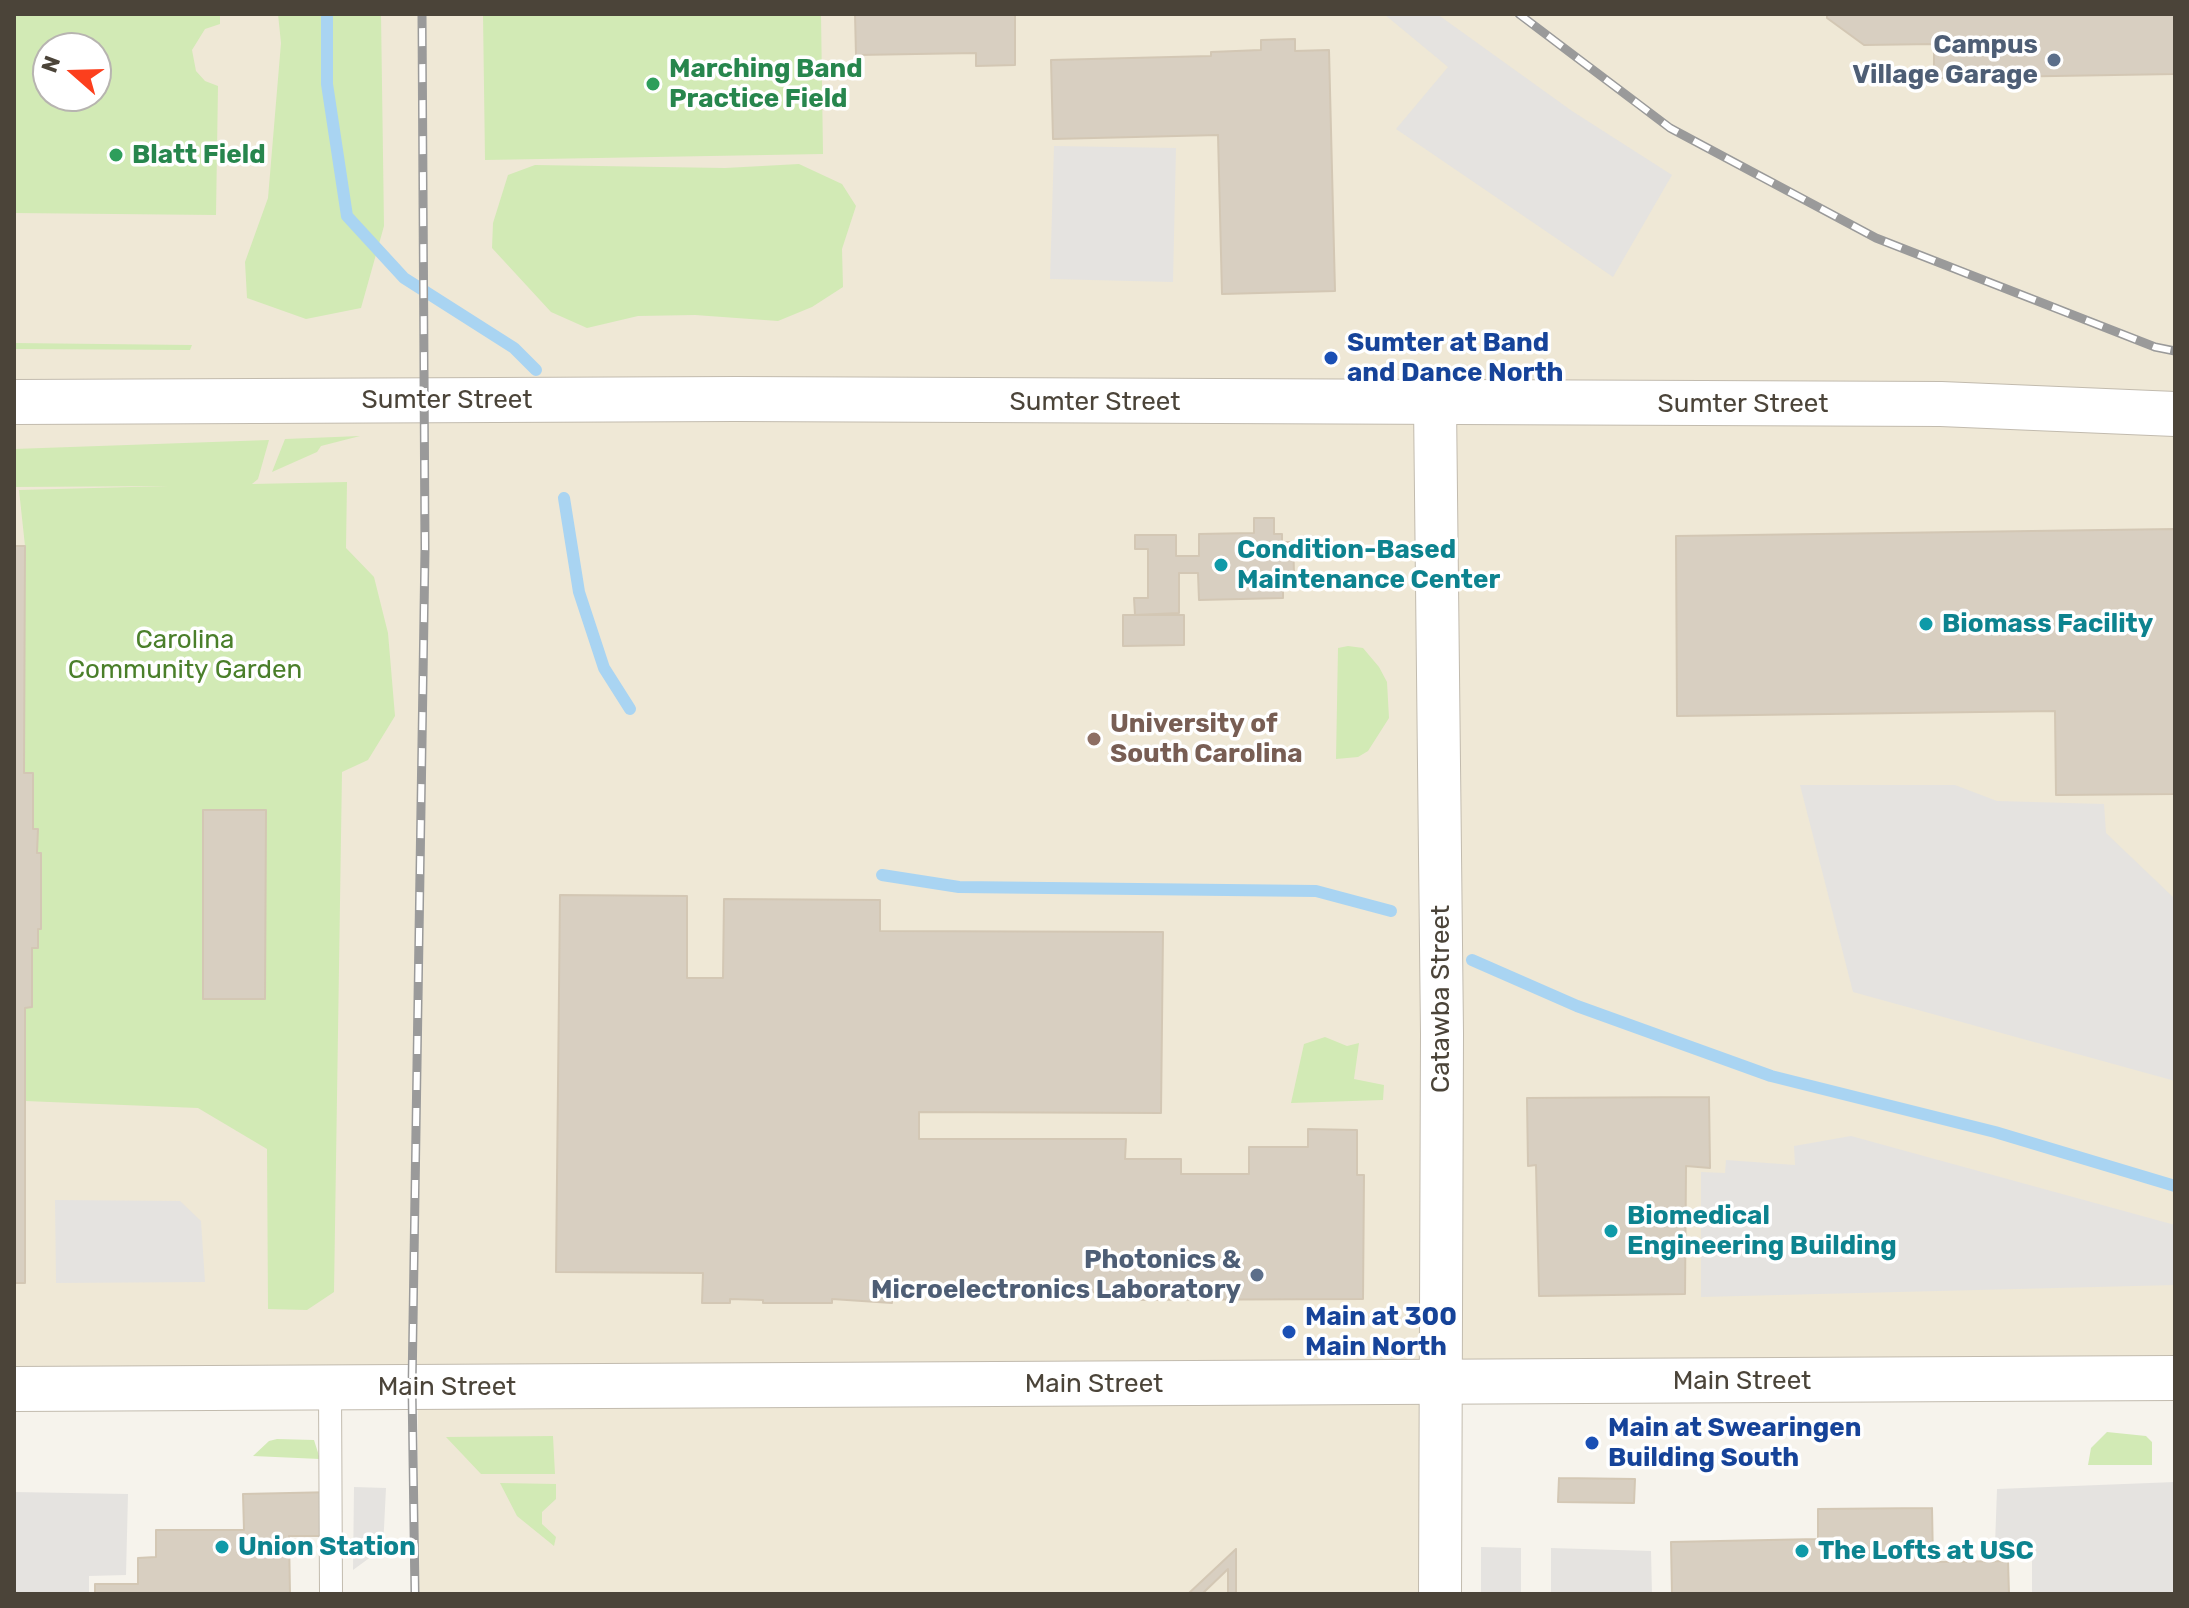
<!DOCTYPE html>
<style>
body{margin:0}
#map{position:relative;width:2189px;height:1608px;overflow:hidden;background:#f6f3ec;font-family:Rubik,sans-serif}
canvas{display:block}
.frame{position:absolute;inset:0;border:16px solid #4b4439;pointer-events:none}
.north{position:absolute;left:32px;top:32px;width:80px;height:80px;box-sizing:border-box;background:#fff;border:2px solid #b7b4b0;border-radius:50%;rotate:290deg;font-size:22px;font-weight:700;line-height:32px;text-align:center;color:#4b4439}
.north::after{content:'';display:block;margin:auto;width:28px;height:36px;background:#fc3f1d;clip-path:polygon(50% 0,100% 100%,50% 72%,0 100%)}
</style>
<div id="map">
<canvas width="2189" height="1608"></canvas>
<div class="frame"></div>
<div class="north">N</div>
</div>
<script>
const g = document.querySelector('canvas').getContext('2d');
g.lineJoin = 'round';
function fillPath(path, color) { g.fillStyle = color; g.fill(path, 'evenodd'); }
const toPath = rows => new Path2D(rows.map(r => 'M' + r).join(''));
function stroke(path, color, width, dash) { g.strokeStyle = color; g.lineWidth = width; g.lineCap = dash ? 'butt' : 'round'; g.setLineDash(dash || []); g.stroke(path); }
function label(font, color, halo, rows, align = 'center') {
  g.font = font + ' Rubik,sans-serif'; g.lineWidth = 7; g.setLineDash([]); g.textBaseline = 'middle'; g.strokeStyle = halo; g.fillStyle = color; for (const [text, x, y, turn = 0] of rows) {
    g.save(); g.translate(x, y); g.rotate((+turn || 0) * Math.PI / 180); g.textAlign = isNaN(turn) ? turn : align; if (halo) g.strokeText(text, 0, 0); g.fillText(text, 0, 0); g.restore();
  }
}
const education = toPath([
 [14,14,2175,14,2175,1382,1442,1386,1442,1594,417,1594,418,1384,14,1389],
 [48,48,96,48,96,96,48,96]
]);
const green = toPath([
 [14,14,220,14,220,24,205,29,192,50,196,71,205,81,218,86,216,215,14,213],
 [48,48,96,48,96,96,48,96],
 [278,14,381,14,384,226,361,308,306,319,247,298,245,262,268,198,281,43],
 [483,14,821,14,823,154,485,160],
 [799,164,842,184,856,206,842,249,843,287,812,307,778,321,695,315,638,316,587,328,551,312,492,248,493,223,508,175,535,165,725,168],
 [14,343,192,345,190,350,14,349],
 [360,436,321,446,317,452,272,472,285,439],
 [269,440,258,479,252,484,347,482,346,548,374,577,388,633,395,716,368,760,342,772,334,1292,307,1310,268,1309,267,1149,198,1108,25,1101,25,1008,32,1007,32,948,38,947,38,829,33,829,33,774,24,773,25,546,19,490,169,486,14,487,14,449],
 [1348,646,1363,648,1379,667,1387,682,1389,718,1368,751,1358,757,1336,759,1338,648],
 [1325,1037,1347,1046,1359,1043,1354,1079,1384,1085,1383,1100,1291,1103,1304,1044],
 [2107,1432,2146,1436,2152,1442,2152,1465,2088,1465,2091,1448],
 [553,1436,555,1474,481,1474,446,1437],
 [277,1439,314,1440,320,1459,253,1456,269,1441],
 [500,1483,556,1484,556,1499,542,1512,542,1524,556,1537,554,1546,517,1516]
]);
const parking = toPath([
 [1384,14,1437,14,1572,111,1672,175,1613,277,1396,129,1448,67],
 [1054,146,1176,148,1173,282,1050,279],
 [1800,785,1955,785,1997,801,2104,804,2106,833,2175,899,2175,1081,1853,992],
 [1851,1136,2175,1225,2175,1285,1701,1297,1701,1172,1725,1173,1726,1160,1795,1165,1794,1146],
 [55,1200,180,1201,201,1221,205,1282,56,1283],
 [2175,1482,2175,1594,2032,1594,2032,1545,1995,1545,1997,1489],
 [354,1487,386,1488,383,1548,353,1570],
 [14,1492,128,1494,126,1575,89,1576,89,1594,14,1594],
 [1481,1547,1521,1548,1521,1594,1481,1594],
 [1551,1548,1651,1551,1652,1594,1551,1594]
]);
const stream = toPath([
 [327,14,327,84,347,216,404,278,514,348,536,370],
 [564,498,579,592,604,668,630,709],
 [882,875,959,887,1316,891,1391,911],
 [1472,960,1577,1006,1771,1076,1995,1132,2175,1186]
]);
const building = toPath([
 [855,14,1015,14,1015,65,976,66,976,53,856,55,855,14],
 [1827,14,2175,14,2175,74,1934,78,1934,44,1864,45,1827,18,1827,14],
 [1295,39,1295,51,1329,50,1335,291,1222,294,1218,135,1053,139,1051,60,1211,56,1211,52,1261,50,1261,40,1295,39],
 [1254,518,1274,518,1274,534,1282,534,1282,542,1293,542,1294,573,1283,573,1283,598,1199,600,1198,573,1179,573,1179,613,1135,615,1134,598,1148,598,1148,549,1135,549,1135,535,1176,535,1176,556,1199,556,1199,534,1254,533,1254,518],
 [2175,529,2175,794,2056,795,2055,711,1677,716,1676,536,2175,529],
 [14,546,25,546,24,773,33,773,33,829,38,829,37,853,41,853,41,929,38,929,38,948,32,948,32,1007,25,1008,25,1283,14,1283,14,546],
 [1123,615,1184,615,1184,645,1123,646,1123,615],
 [203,810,266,810,265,999,203,999,203,810],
 [560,895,687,896,687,978,723,978,724,899,880,900,880,931,1163,932,1161,1113,919,1112,919,1139,1126,1139,1125,1159,1181,1159,1181,1174,1249,1174,1249,1147,1308,1147,1308,1129,1357,1130,1357,1175,1364,1175,1363,1299,1113,1300,1113,1292,892,1293,892,1303,832,1299,832,1303,763,1303,763,1300,730,1299,730,1303,702,1303,703,1273,556,1272,560,895],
 [1709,1097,1710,1168,1686,1166,1685,1294,1539,1296,1536,1165,1528,1166,1527,1098,1709,1097],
 [1559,1478,1635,1479,1634,1503,1558,1502,1559,1478],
 [336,1492,336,1536,289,1536,290,1594,95,1594,95,1584,138,1584,138,1558,156,1557,156,1530,244,1530,243,1494,336,1492],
 [1932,1508,1933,1562,2008,1561,2009,1594,1672,1594,1671,1542,1818,1539,1818,1509,1932,1508],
 [1236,1549,1236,1594,1228,1594,1228,1569,1202,1594,1188,1594,1236,1549]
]);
const service = toPath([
 [330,1388,331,1594]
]);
const minor = toPath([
 [1435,404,1442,1034,1440,1594]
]);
const tertiary = toPath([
 [14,402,736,399,1941,404,2175,414],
 [14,1389,2175,1378]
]);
const rail = toPath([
 [1519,14,1670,128,1876,238,2155,347,2175,351],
 [415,1594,412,1387,425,549,422,14]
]);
const markers = [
 [2054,60,8,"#5c6f8a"],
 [653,84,8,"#2e9e5b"],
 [116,155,8,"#2e9e5b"],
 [1331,358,8,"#1a4fb4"],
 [1221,565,8,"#0f9aa8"],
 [1926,624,8,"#0f9aa8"],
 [1094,739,8,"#8d6e63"],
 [1611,1231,8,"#0f9aa8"],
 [1257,1275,8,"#5c6f8a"],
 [1289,1332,8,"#1a4fb4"],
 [1592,1443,8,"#1a4fb4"],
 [222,1547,8,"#0f9aa8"],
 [1802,1551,8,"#0f9aa8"]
];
const serviceNames = [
 ["Campus",2038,45],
 ["Village Garage",2038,75],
 ["Photonics &",1241,1260],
 ["Microelectronics Laboratory",1241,1290]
];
const leisureNames = [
 ["Marching Band",669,69],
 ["Practice Field",669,99],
 ["Blatt Field",132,155]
];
const transitNames = [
 ["Sumter at Band",1347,343],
 ["and Dance North",1347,373],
 ["Main at 300",1305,1317],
 ["Main North",1305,1347],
 ["Main at Swearingen",1608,1428],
 ["Building South",1608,1458]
];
const streetNames = [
 ["Sumter Street",447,400],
 ["Sumter Street",1095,402],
 ["Sumter Street",1743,404],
 ["Catawba Street",1441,999,-90],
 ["Main Street",1742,1381],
 ["Main Street",1094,1384],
 ["Main Street",447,1387]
];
const cultureNames = [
 ["Condition-Based",1237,550],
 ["Maintenance Center",1237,580],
 ["Biomass Facility",1942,624],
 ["Biomedical",1627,1216],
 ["Engineering Building",1627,1246],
 ["Union Station",238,1547],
 ["The Lofts at USC",1818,1551]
];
const parkNames = [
 ["Carolina",185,640],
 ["Community Garden",185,670]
];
const educationNames = [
 ["University of",1110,724],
 ["South Carolina",1110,754]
];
fillPath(education, '#efe8d6');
fillPath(green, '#d2eab5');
fillPath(parking, '#e5e3e0');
stroke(stream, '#a9d4f2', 12);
fillPath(building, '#d8cfc1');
stroke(building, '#d3c7b4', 2);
stroke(service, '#c2bbae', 24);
stroke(minor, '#c2bbae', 44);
stroke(tertiary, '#c2bbae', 46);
stroke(service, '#fff', 22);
stroke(minor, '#fff', 42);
stroke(tertiary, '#fff', 44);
stroke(rail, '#9a9a9a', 9);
stroke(rail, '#fff', 6, [18]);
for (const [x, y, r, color] of markers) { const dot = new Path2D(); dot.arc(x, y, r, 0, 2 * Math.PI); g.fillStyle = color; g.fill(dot); stroke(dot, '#fff', 3); }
label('bold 26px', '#4e5e75', '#fff', serviceNames, 'right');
label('bold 26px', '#27864d', '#fff', leisureNames, 'left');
label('bold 26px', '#164399', '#fff', transitNames, 'left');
label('26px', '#4b4439', '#fff', streetNames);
label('bold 26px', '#0d838f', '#fff', cultureNames, 'left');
label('26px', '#4a7f2a', '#fff', parkNames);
label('bold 26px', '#785e54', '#fff', educationNames, 'left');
</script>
